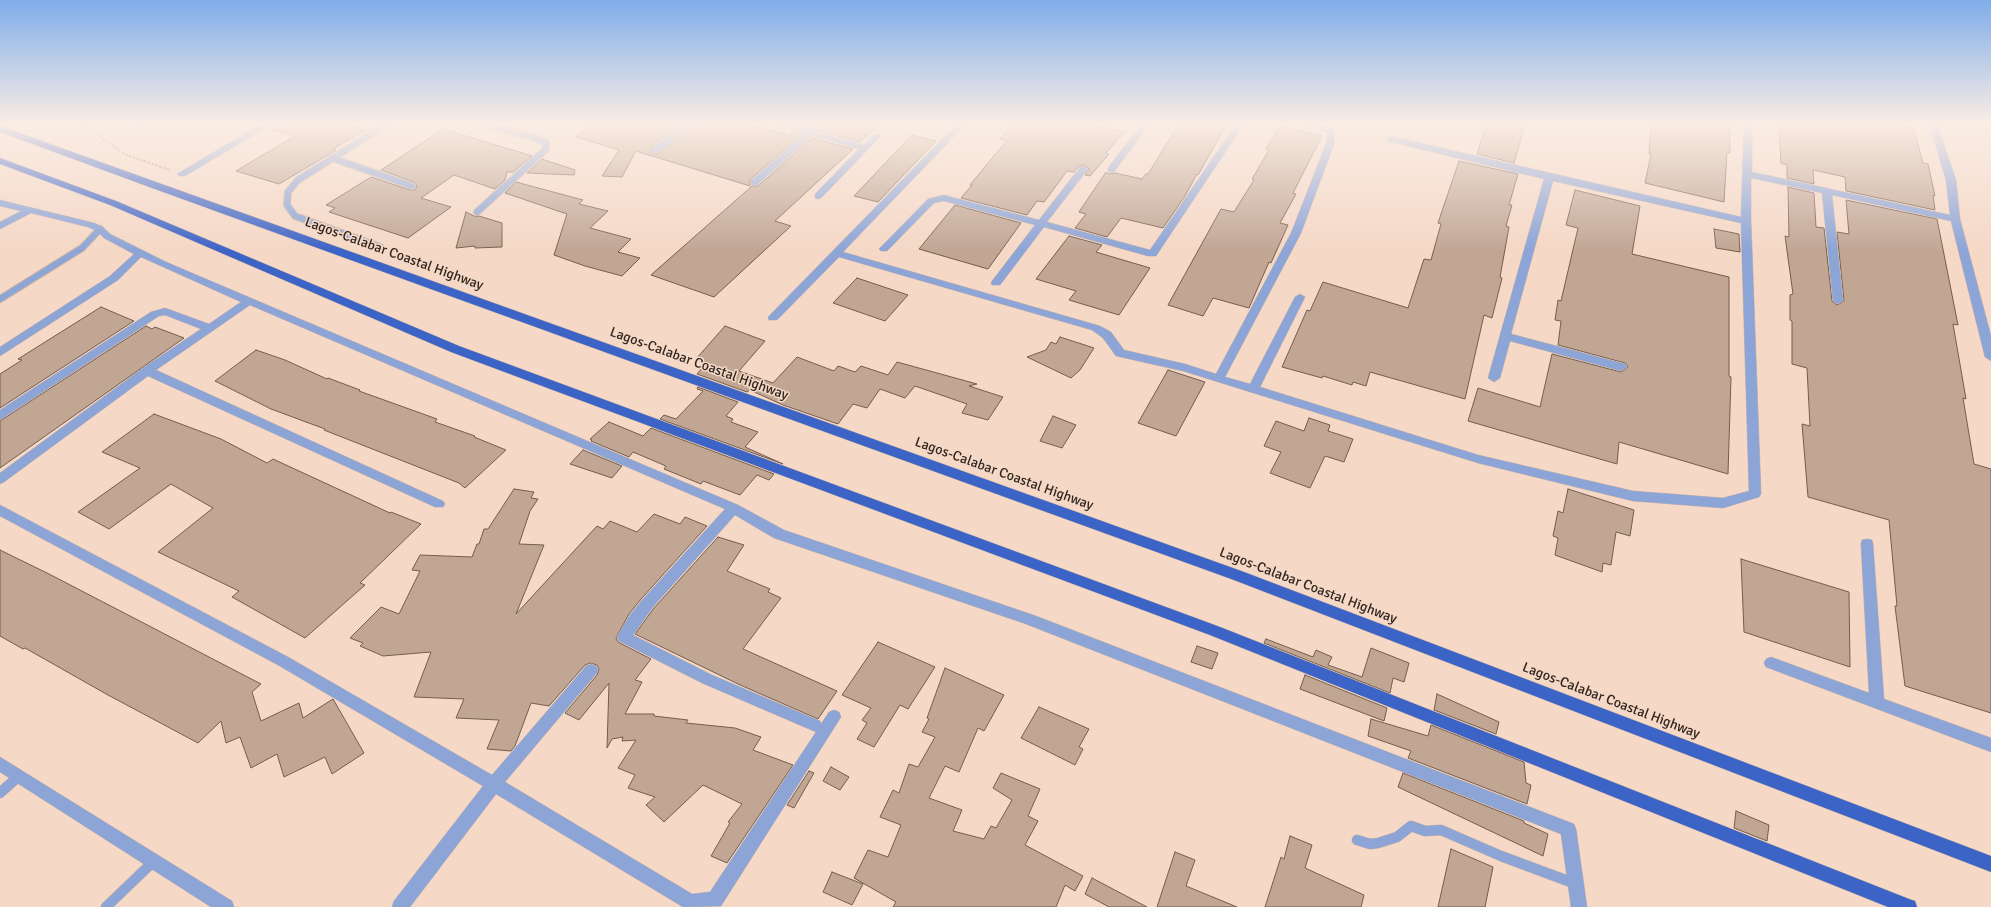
<!DOCTYPE html>
<style>
body{margin:0}
canvas{display:block;background:#f5d8c6}
</style>
<canvas width="1991" height="907"></canvas>
<script>
const g = document.querySelector('canvas').getContext('2d');
g.lineJoin = 'round';
function fillPath(path, color) { g.fillStyle = color; g.fill(path, 'evenodd'); }
const toPath = rows => new Path2D(rows.map(r => 'M' + r).join(''));
function stroke(path, color, width, dash) { g.strokeStyle = color; g.lineWidth = width; g.lineCap = dash ? 'butt' : 'round'; g.setLineDash(dash || []); g.stroke(path); }
function label(font, color, halo, rows, align = 'center') {
  g.font = font + ' Signika,sans-serif'; g.lineWidth = 3; g.setLineDash([]); g.textBaseline = 'middle'; g.strokeStyle = halo; g.fillStyle = color; for (const [text, x, y, turn = 0] of rows) {
    g.save(); g.translate(x, y); g.rotate((+turn || 0) * Math.PI / 180); g.textAlign = isNaN(turn) ? turn : align; if (halo) g.strokeText(text, 0, 0); g.fillText(text, 0, 0); g.restore();
  }
}
const building = toPath([
 [273,124,346,124,365,130,333,149,336,150,279,184,236,171,295,136,271,129,273,124],
 [591,124,679,124,650,148,651,154,658,154,693,124,749,124,791,136,792,132,801,135,750,180,750,186,636,151,622,177,602,176,619,150,576,137,591,124],
 [795,124,880,124,860,142,795,124],
 [1013,124,1090,124,1124,132,1106,153,1109,154,1090,176,1085,175,1089,169,1084,165,1079,166,1074,172,1067,171,1044,202,1037,201,1027,215,961,198,972,185,970,185,1007,140,1000,139,1013,124],
 [1179,124,1227,124,1198,175,1197,174,1185,196,1163,228,1121,218,1107,237,1075,228,1086,214,1079,212,1106,172,1108,174,1115,173,1142,179,1146,174,1148,174,1179,124],
 [1487,124,1525,124,1514,163,1477,154,1487,124],
 [1651,124,1729,124,1730,153,1727,152,1724,202,1645,183,1651,154,1649,154,1651,124],
 [1779,124,1900,124,1913,127,1923,163,1928,164,1935,196,1933,195,1935,210,1846,191,1845,177,1813,170,1814,184,1787,178,1787,165,1781,163,1779,124],
 [1280,126,1322,136,1293,193,1296,194,1280,223,1288,225,1271,263,1269,262,1249,308,1213,298,1203,316,1168,305,1221,209,1234,212,1254,180,1252,179,1269,150,1266,149,1280,126],
 [443,129,532,156,513,172,507,172,505,180,495,189,454,175,421,198,451,207,408,238,329,212,335,208,326,205,371,177,410,190,415,190,417,186,414,182,381,170,443,129],
 [912,135,936,141,878,202,854,196,912,135],
 [812,138,853,149,775,221,791,226,714,297,651,275,752,186,758,186,812,138],
 [542,159,575,170,574,175,527,173,542,159],
 [1459,161,1518,174,1509,205,1512,205,1506,226,1509,227,1500,277,1502,278,1492,318,1484,315,1465,399,1370,372,1366,386,1353,382,1352,385,1323,376,1322,378,1282,367,1307,310,1310,311,1323,282,1408,308,1424,259,1431,260,1441,224,1438,223,1459,161],
 [516,182,583,200,579,204,608,211,590,228,631,239,618,252,640,258,622,276,585,266,554,255,567,214,505,193,516,182],
 [1788,187,1814,193,1816,227,1824,228,1832,301,1837,305,1844,301,1837,232,1849,234,1846,200,1937,219,1958,325,1953,324,1966,399,1963,398,1974,464,1991,469,1991,713,1905,686,1895,606,1897,606,1889,520,1808,497,1802,424,1810,426,1807,368,1792,364,1792,321,1790,320,1790,295,1793,294,1785,236,1789,237,1788,187],
 [1575,190,1640,206,1632,254,1729,277,1729,376,1731,377,1728,474,1619,442,1617,464,1468,421,1478,388,1540,407,1552,354,1621,372,1628,367,1625,363,1558,345,1561,321,1555,320,1558,300,1561,301,1578,228,1566,225,1575,190],
 [955,205,1021,223,988,269,919,249,955,205],
 [466,212,476,217,479,216,502,223,502,247,475,248,475,246,456,248,466,212],
 [1714,229,1739,234,1740,252,1716,248,1714,229],
 [1069,236,1102,245,1096,252,1150,268,1119,315,1069,300,1076,291,1036,279,1069,236],
 [857,278,908,295,885,321,833,303,857,278],
 [101,307,134,321,0,408,0,374,22,360,18,359,101,307],
 [146,326,152,329,155,327,184,338,0,468,0,421,146,326],
 [725,326,765,341,739,371,773,383,797,357,834,371,838,366,855,372,861,366,888,375,897,362,977,384,969,386,1003,397,988,420,962,413,967,404,915,386,905,398,880,389,867,408,853,404,838,424,783,405,750,390,747,392,697,374,707,362,696,359,725,326],
 [1060,337,1094,348,1080,370,1071,378,1027,357,1046,350,1051,342,1056,344,1060,337],
 [256,350,285,360,327,379,328,378,360,390,359,391,437,419,435,422,475,436,474,437,506,450,465,488,459,483,324,430,325,429,271,409,215,381,256,350],
 [1168,370,1205,382,1176,436,1138,423,1168,370],
 [698,387,738,402,726,416,733,419,731,422,758,432,745,447,783,464,660,419,664,415,676,419,703,391,697,389,698,387],
 [154,414,221,439,267,463,273,459,390,513,391,512,421,524,360,583,365,585,305,638,232,597,239,591,158,552,213,508,171,484,109,529,78,512,140,468,102,452,154,414],
 [1053,416,1076,425,1062,448,1040,441,1053,416],
 [1309,418,1330,425,1328,431,1353,439,1344,462,1325,456,1310,488,1270,473,1281,452,1264,446,1276,421,1304,431,1309,418],
 [609,422,643,436,651,428,774,474,769,480,757,475,740,495,703,481,701,484,664,469,666,466,633,452,629,457,591,441,592,440,590,439,609,422],
 [583,450,622,466,612,478,570,464,583,450],
 [514,489,534,492,531,498,538,499,530,511,519,544,544,545,516,614,597,526,603,529,610,521,637,532,654,514,680,524,685,517,707,526,642,598,629,614,616,638,618,642,651,659,635,680,642,682,625,714,654,714,654,716,688,720,686,723,735,728,761,737,753,750,793,765,727,863,711,856,730,823,728,822,742,804,703,785,664,822,646,805,655,797,628,788,635,775,618,768,636,740,622,741,623,737,612,739,607,748,609,683,579,720,565,713,597,675,599,669,597,665,590,663,585,665,549,706,531,703,515,746,511,751,487,749,499,720,456,718,464,699,414,697,431,652,383,656,360,646,363,643,350,638,381,607,399,614,420,571,412,570,420,555,472,557,477,544,479,544,484,529,488,529,514,489],
 [1568,489,1634,510,1630,536,1616,532,1611,565,1603,563,1602,572,1555,555,1558,538,1553,536,1558,511,1563,513,1568,489],
 [718,537,744,545,727,571,770,589,768,592,781,598,743,649,837,691,818,719,738,684,635,634,654,608,718,537],
 [0,550,51,575,261,684,252,692,261,721,299,703,303,718,333,699,364,753,332,774,325,757,284,777,277,754,251,768,240,737,226,743,221,721,198,743,108,695,25,648,23,649,0,636,0,550],
 [1741,559,1849,592,1850,667,1744,632,1741,559],
 [1266,639,1313,657,1316,650,1332,657,1328,665,1362,677,1371,648,1409,663,1404,682,1393,678,1390,693,1264,643,1266,639],
 [878,642,935,667,908,709,900,705,874,747,857,739,867,723,862,720,871,708,842,695,878,642],
 [1197,646,1218,653,1212,669,1191,662,1197,646],
 [945,668,1004,695,984,731,978,728,959,772,945,766,929,798,962,810,953,831,984,839,991,826,996,828,1012,800,993,788,1001,773,1040,789,1028,816,1038,821,1025,845,1083,876,1075,891,1065,885,1056,907,893,907,896,902,854,878,868,850,888,857,901,825,880,817,893,790,899,793,909,764,918,767,935,737,922,732,929,719,927,718,945,668],
 [1305,675,1387,708,1384,721,1300,689,1305,675],
 [1437,694,1499,722,1496,734,1434,710,1437,694],
 [1039,707,1089,729,1079,747,1083,749,1075,765,1021,738,1039,707],
 [1371,719,1428,736,1431,725,1524,762,1526,783,1531,785,1527,804,1408,758,1411,751,1368,736,1371,719],
 [831,767,849,777,840,790,823,781,831,767],
 [809,771,814,773,794,808,787,805,809,771],
 [1403,773,1524,821,1524,823,1548,834,1543,856,1398,787,1403,773],
 [1736,811,1769,825,1767,841,1734,828,1736,811],
 [1290,836,1312,845,1305,868,1364,895,1361,907,1265,907,1281,857,1284,859,1290,836],
 [1451,849,1493,867,1485,907,1438,907,1451,849],
 [1175,852,1195,860,1186,886,1237,907,1157,907,1175,852],
 [832,872,863,884,852,905,823,892,832,872],
 [1092,878,1147,907,1109,907,1085,894,1092,878]
]);
const path = toPath([
 [83,124,124,154,170,170]
]);
const serviceFar1 = toPath([
 [332,158,412,186],
 [477,212,546,149,546,143,533,137,482,124],
 [380,247,295,216,287,205,288,192,298,180,387,124],
 [0,299,82,248,100,229]
]);
const service = toPath([
 [0,793,19,776],
 [1357,840,1370,844,1378,843,1397,837,1411,826,1425,831,1441,830,1501,856,1576,884],
 [106,907,154,861]
]);
const minor = toPath([
 [133,124,142,124,137,128,134,127,133,124],
 [261,124,272,124,185,176,179,176,177,174,261,124],
 [682,124,692,124,657,153,651,153,651,149,682,124],
 [774,124,789,124,864,145,874,134,880,134,881,136,821,198,818,199,815,198,815,194,859,149,812,136,757,185,751,185,751,181,804,134,774,124],
 [957,124,966,124,843,252,1100,326,1111,332,1124,350,1185,364,1216,374,1291,233,1326,144,1327,133,1304,124,1317,124,1335,130,1334,144,1301,233,1225,377,1250,384,1295,297,1300,294,1305,297,1260,387,1478,455,1633,491,1723,498,1749,491,1741,223,1553,181,1511,334,1625,364,1627,367,1621,371,1510,341,1500,378,1494,382,1488,378,1544,179,1387,141,1386,139,1390,136,1741,217,1744,124,1752,124,1752,172,1950,215,1946,180,1929,124,1937,124,1956,180,1960,219,1991,336,1991,361,1985,357,1951,221,1832,195,1843,301,1838,304,1833,301,1822,193,1751,178,1751,221,1761,494,1759,497,1723,508,1633,501,1478,463,1183,371,1116,356,1103,338,1092,330,839,257,777,320,769,320,768,318,769,316,957,124],
 [1141,124,1150,124,1114,172,1108,172,1108,168,1141,124],
 [1236,124,1244,124,1156,256,1148,256,1044,227,1000,285,992,285,991,283,992,281,1035,225,944,201,934,203,887,251,881,251,879,249,928,199,944,195,1039,220,1080,167,1083,166,1088,169,1047,222,1150,250,1236,124],
 [0,200,94,223,103,227,110,234,166,262,738,505,784,530,1036,616,1574,824,1576,829,1587,907,1571,907,1561,834,1026,624,774,538,735,515,653,607,633,635,712,675,820,721,821,724,829,712,834,710,839,712,841,717,721,906,683,907,496,794,410,907,392,907,394,901,483,786,278,665,0,516,0,505,288,657,492,775,586,666,591,664,596,666,598,670,596,674,505,782,692,894,710,892,816,732,702,683,619,641,617,637,630,615,643,599,725,509,250,305,156,370,443,501,445,504,443,507,435,507,148,376,4,482,0,484,0,473,143,368,201,329,165,315,159,316,0,420,0,410,151,312,165,308,209,324,241,302,141,257,118,280,0,356,0,347,110,276,134,254,104,238,97,231,88,227,31,213,0,229,0,222,21,211,0,206,0,200],
 [1867,539,1872,540,1873,544,1884,699,1991,738,1991,752,1766,667,1764,663,1766,659,1771,657,1869,693,1861,544,1862,540,1867,539],
 [0,757,232,901,234,907,211,907,0,772,0,757]
]);
const trunk = toPath([
 [0,126,1244,572,1991,856,1991,872,1234,580,152,188,0,132,0,126],
 [0,158,116,201,459,346,1220,627,1909,899,1915,901,1917,907,1888,907,1210,635,451,352,110,205,0,164,0,158]
]);
const streetNames = [
 ["Lagos-Calabar Coastal Highway",394,254,20],
 ["Lagos-Calabar Coastal Highway",699,364,20],
 ["Lagos-Calabar Coastal Highway",1004,474,20],
 ["Lagos-Calabar Coastal Highway",1308,586,21],
 ["Lagos-Calabar Coastal Highway",1611,701,21]
];
fillPath(building, '#c1a694');
stroke(building, '#755d4d', 1);
stroke(serviceFar1, '#ceb5a5', 8);
stroke(service, '#ceb5a5', 11);
stroke(minor, '#ceb5a5', 1);
stroke(trunk, '#ceb5a5', 1);
stroke(path, '#b49d8e', 2, [2.5, 1.5]);
stroke(serviceFar1, '#8ca4d6', 6);
stroke(service, '#8ca4d6', 10);
fillPath(minor, '#8ca4d6');
fillPath(trunk, '#3c63c6');
const sky = g.createLinearGradient(0, 0, 0, 251);
sky.addColorStop(0, '#7fade9');
sky.addColorStop(0.49, '#faede5');
sky.addColorStop(1, '#faede500');
g.fillStyle = sky;
g.fillRect(0, 0, 1991, 251);
label('14px', '#322720', '#f5d8c6', streetNames);
</script>
